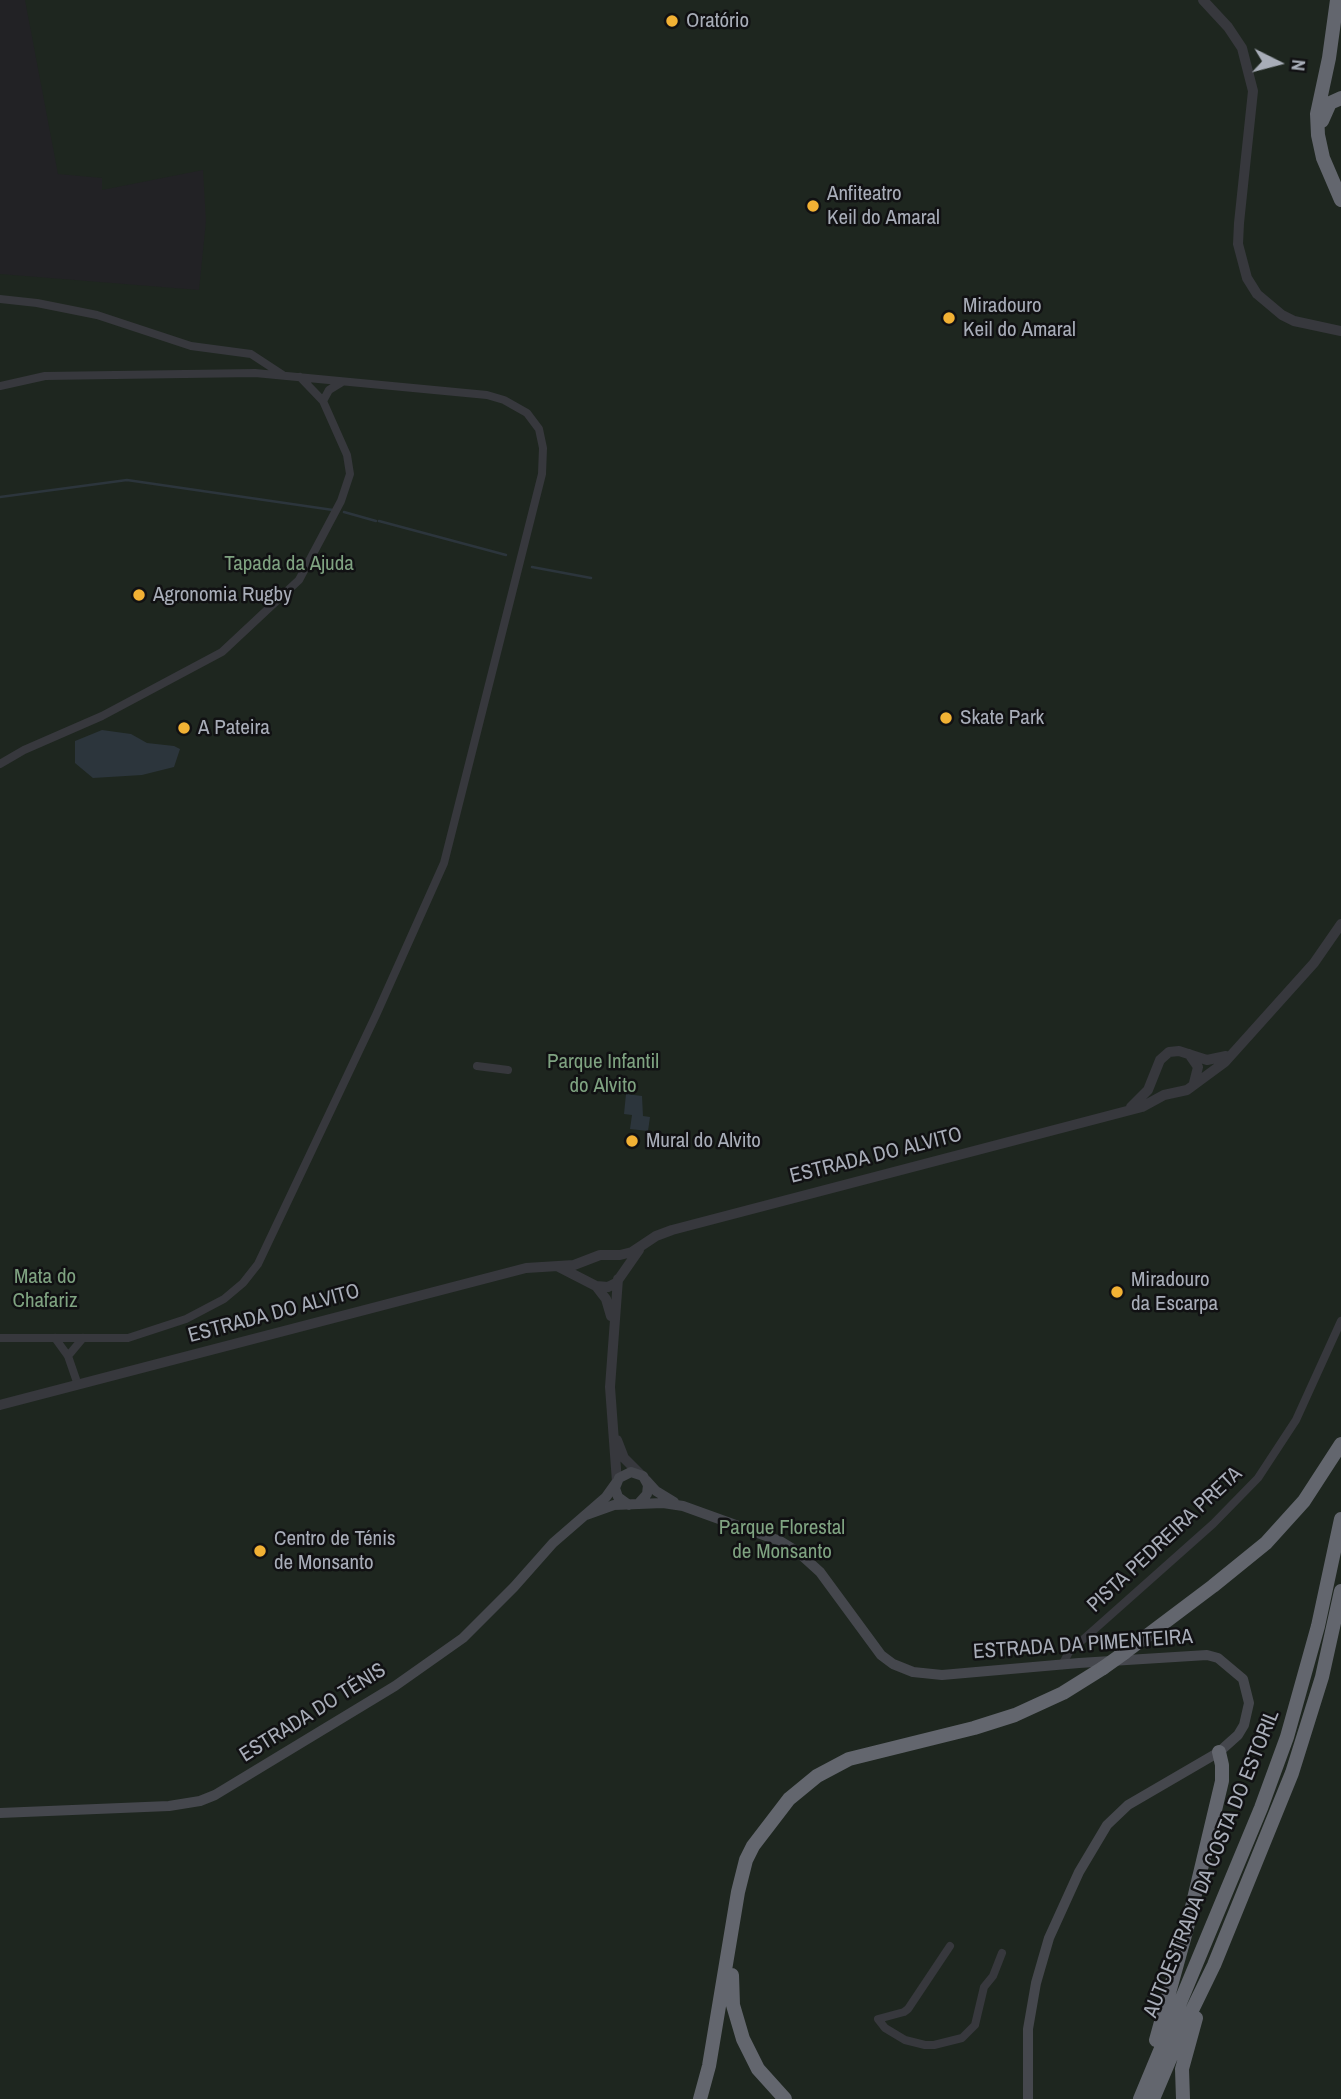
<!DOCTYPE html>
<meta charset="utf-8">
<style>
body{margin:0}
#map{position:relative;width:1341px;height:2099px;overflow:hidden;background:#161618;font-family:"Archivo Narrow",sans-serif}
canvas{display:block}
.north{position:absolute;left:1243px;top:28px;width:70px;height:70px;-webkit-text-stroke:5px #111113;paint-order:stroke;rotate:96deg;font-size:19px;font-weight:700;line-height:28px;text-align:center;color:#a8adb8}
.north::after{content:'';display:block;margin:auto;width:24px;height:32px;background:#a8adb8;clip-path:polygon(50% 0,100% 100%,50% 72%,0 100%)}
</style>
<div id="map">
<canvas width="1341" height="2099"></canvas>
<div class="north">N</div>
</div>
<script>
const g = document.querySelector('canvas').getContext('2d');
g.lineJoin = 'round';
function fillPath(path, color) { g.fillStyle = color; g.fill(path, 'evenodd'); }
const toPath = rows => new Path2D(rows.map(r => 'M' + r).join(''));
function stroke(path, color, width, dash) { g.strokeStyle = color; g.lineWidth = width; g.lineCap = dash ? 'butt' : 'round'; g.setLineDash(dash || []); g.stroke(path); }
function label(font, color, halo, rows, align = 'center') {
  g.font = font + ' "Archivo Narrow",sans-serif'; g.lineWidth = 5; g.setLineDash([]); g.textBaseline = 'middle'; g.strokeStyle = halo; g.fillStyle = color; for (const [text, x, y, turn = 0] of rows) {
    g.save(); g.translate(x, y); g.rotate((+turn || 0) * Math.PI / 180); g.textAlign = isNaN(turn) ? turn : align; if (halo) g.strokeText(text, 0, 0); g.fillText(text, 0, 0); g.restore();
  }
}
const built = toPath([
 [0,0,28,0,206,162,211,222,203,292,0,275]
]);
const green = toPath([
 [25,0,1341,0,1341,2099,0,2099,0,274,199,290,206,221,203,170,102,190,102,178,58,174]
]);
const water = toPath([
 [102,730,131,734,147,743,174,746,180,749,174,767,142,775,93,778,75,763,75,741],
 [626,1094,642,1096,643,1116,650,1117,648,1131,630,1129,632,1115,624,1114]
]);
const stream = toPath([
 [0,497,127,480,333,510],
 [344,512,376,521],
 [379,521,506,555],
 [532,567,591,578]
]);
const minor = toPath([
 [0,299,37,303,97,315,191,346,251,354,283,375],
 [0,386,45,376,255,373,487,395,504,400,527,413,539,429,543,448,542,474,444,863,376,1015,258,1264,243,1283,224,1299,186,1319,128,1338,0,1338],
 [323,401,329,390,342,382],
 [0,764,24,750,102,716,222,652,299,580,341,501,350,474,347,455,323,401,300,377],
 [477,1066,508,1070],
 [55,1338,68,1356,78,1385],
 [68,1356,83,1338],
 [1062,1665,1069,1652,1213,1524,1258,1478,1296,1420,1341,1321],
 [950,1946,908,2009,904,2012,878,2019,885,2028,905,2040,925,2045,934,2045,962,2038,975,2025,984,1987,993,1976,1002,1953]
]);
const tertiary = toPath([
 [1203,0,1228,27,1242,48,1253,91,1239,223,1238,244,1247,278,1257,294,1282,315,1294,321,1341,331],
 [1189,1054,1198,1067,1194,1083],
 [1131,1107,1148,1090,1160,1060,1169,1052,1179,1051,1207,1060,1226,1056],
 [559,1267,596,1286,608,1287,616,1283,639,1250],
 [596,1286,606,1299,611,1316],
 [0,1405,526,1268,574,1265,600,1255,620,1255,632,1252,656,1236,672,1230,1142,1107,1164,1095,1187,1090,1225,1062,1314,963,1341,924],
 [617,1440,624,1458,640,1474],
 [617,1482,610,1387,618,1279]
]);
const secondary = toPath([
 [646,1480,656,1491,674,1502],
 [629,1505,618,1497,615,1488,619,1478,631,1472,643,1476,648,1485,647,1494,638,1504],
 [586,1515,614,1505,663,1503,683,1506,780,1541,798,1552,820,1572,881,1655,893,1664,913,1672,942,1675,1079,1663,1207,1655,1218,1658,1243,1679,1249,1703,1244,1725,1238,1735,1219,1752,1128,1805,1107,1825,1079,1872,1049,1938,1036,1983,1028,2029,1028,2099],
 [0,1813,169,1806,200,1801,215,1795,395,1686,463,1638,514,1587,553,1543,606,1497,616,1483]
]);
const motorway = toPath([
 [1337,0,1329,58,1317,114,1318,135,1323,158,1341,200],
 [1322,121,1330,103,1341,98],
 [1124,1653,1213,1586,1266,1543,1304,1501,1341,1444],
 [732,1975,733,2005,743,2039,758,2069,785,2099],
 [1156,2040,1187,1928,1222,1781,1222,1765,1219,1752],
 [700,2099,709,2066,738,1892,746,1860,753,1846,789,1799,817,1776,849,1759,974,1728,1015,1715,1063,1693,1103,1668],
 [1140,2099,1261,1808,1287,1737,1318,1626,1341,1519],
 [1153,2099,1181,2033,1214,1965,1292,1773,1322,1677,1341,1591],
 [1183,2099,1182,2069,1196,2018]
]);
const motorwayBridge = toPath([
 [1103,1668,1124,1653]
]);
const markers = [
 [672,21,7,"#f2b134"],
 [813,206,7,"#f2b134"],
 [949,318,7,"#f2b134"],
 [139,595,7,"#f2b134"],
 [946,718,7,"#f2b134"],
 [184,728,7,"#f2b134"],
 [632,1141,7,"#f2b134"],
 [1117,1292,7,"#f2b134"],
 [260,1551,7,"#f2b134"]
];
const poiNames = [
 ["Oratório",686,21],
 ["Anfiteatro",827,194],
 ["Keil do Amaral",827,218],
 ["Miradouro",963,306],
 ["Keil do Amaral",963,330],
 ["Agronomia Rugby",153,595],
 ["Skate Park",960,718],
 ["A Pateira",198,728],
 ["Mural do Alvito",646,1141],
 ["Miradouro",1131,1280],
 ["da Escarpa",1131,1304],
 ["Centro de Ténis",274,1539],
 ["de Monsanto",274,1563]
];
const parkNames = [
 ["Tapada da Ajuda",289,564],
 ["Parque Infantil",603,1062],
 ["do Alvito",603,1086],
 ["Mata do",45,1277],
 ["Chafariz",45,1301],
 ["Parque Florestal",782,1528],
 ["de Monsanto",782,1552]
];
const streetNames = [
 ["ESTRADA DO ALVITO",876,1156,-14],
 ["ESTRADA DO ALVITO",274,1314,-15],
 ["PISTA PEDREIRA PRETA",1165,1540,-43],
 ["ESTRADA DA PIMENTEIRA",1083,1645,-4],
 ["ESTRADA DO TÉNIS",313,1713,-32],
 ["AUTOESTRADA DA COSTA DO ESTORIL",1212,1864,-68]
];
fillPath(built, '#222225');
fillPath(green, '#1e261f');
fillPath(water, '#2c353c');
stroke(stream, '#2c353c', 2.5);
stroke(minor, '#37383d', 8);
stroke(tertiary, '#37383d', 10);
stroke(secondary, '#45474d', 10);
stroke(motorway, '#63666e', 14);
stroke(motorwayBridge, '#63666e', 14);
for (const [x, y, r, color] of markers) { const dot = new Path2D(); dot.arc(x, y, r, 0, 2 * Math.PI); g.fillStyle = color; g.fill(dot); stroke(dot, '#111113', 2.5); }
label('21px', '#a8adb8', '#111113', poiNames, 'left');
label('21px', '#7fa381', '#111113', parkNames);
label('21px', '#a8adb8', '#111113', streetNames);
</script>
